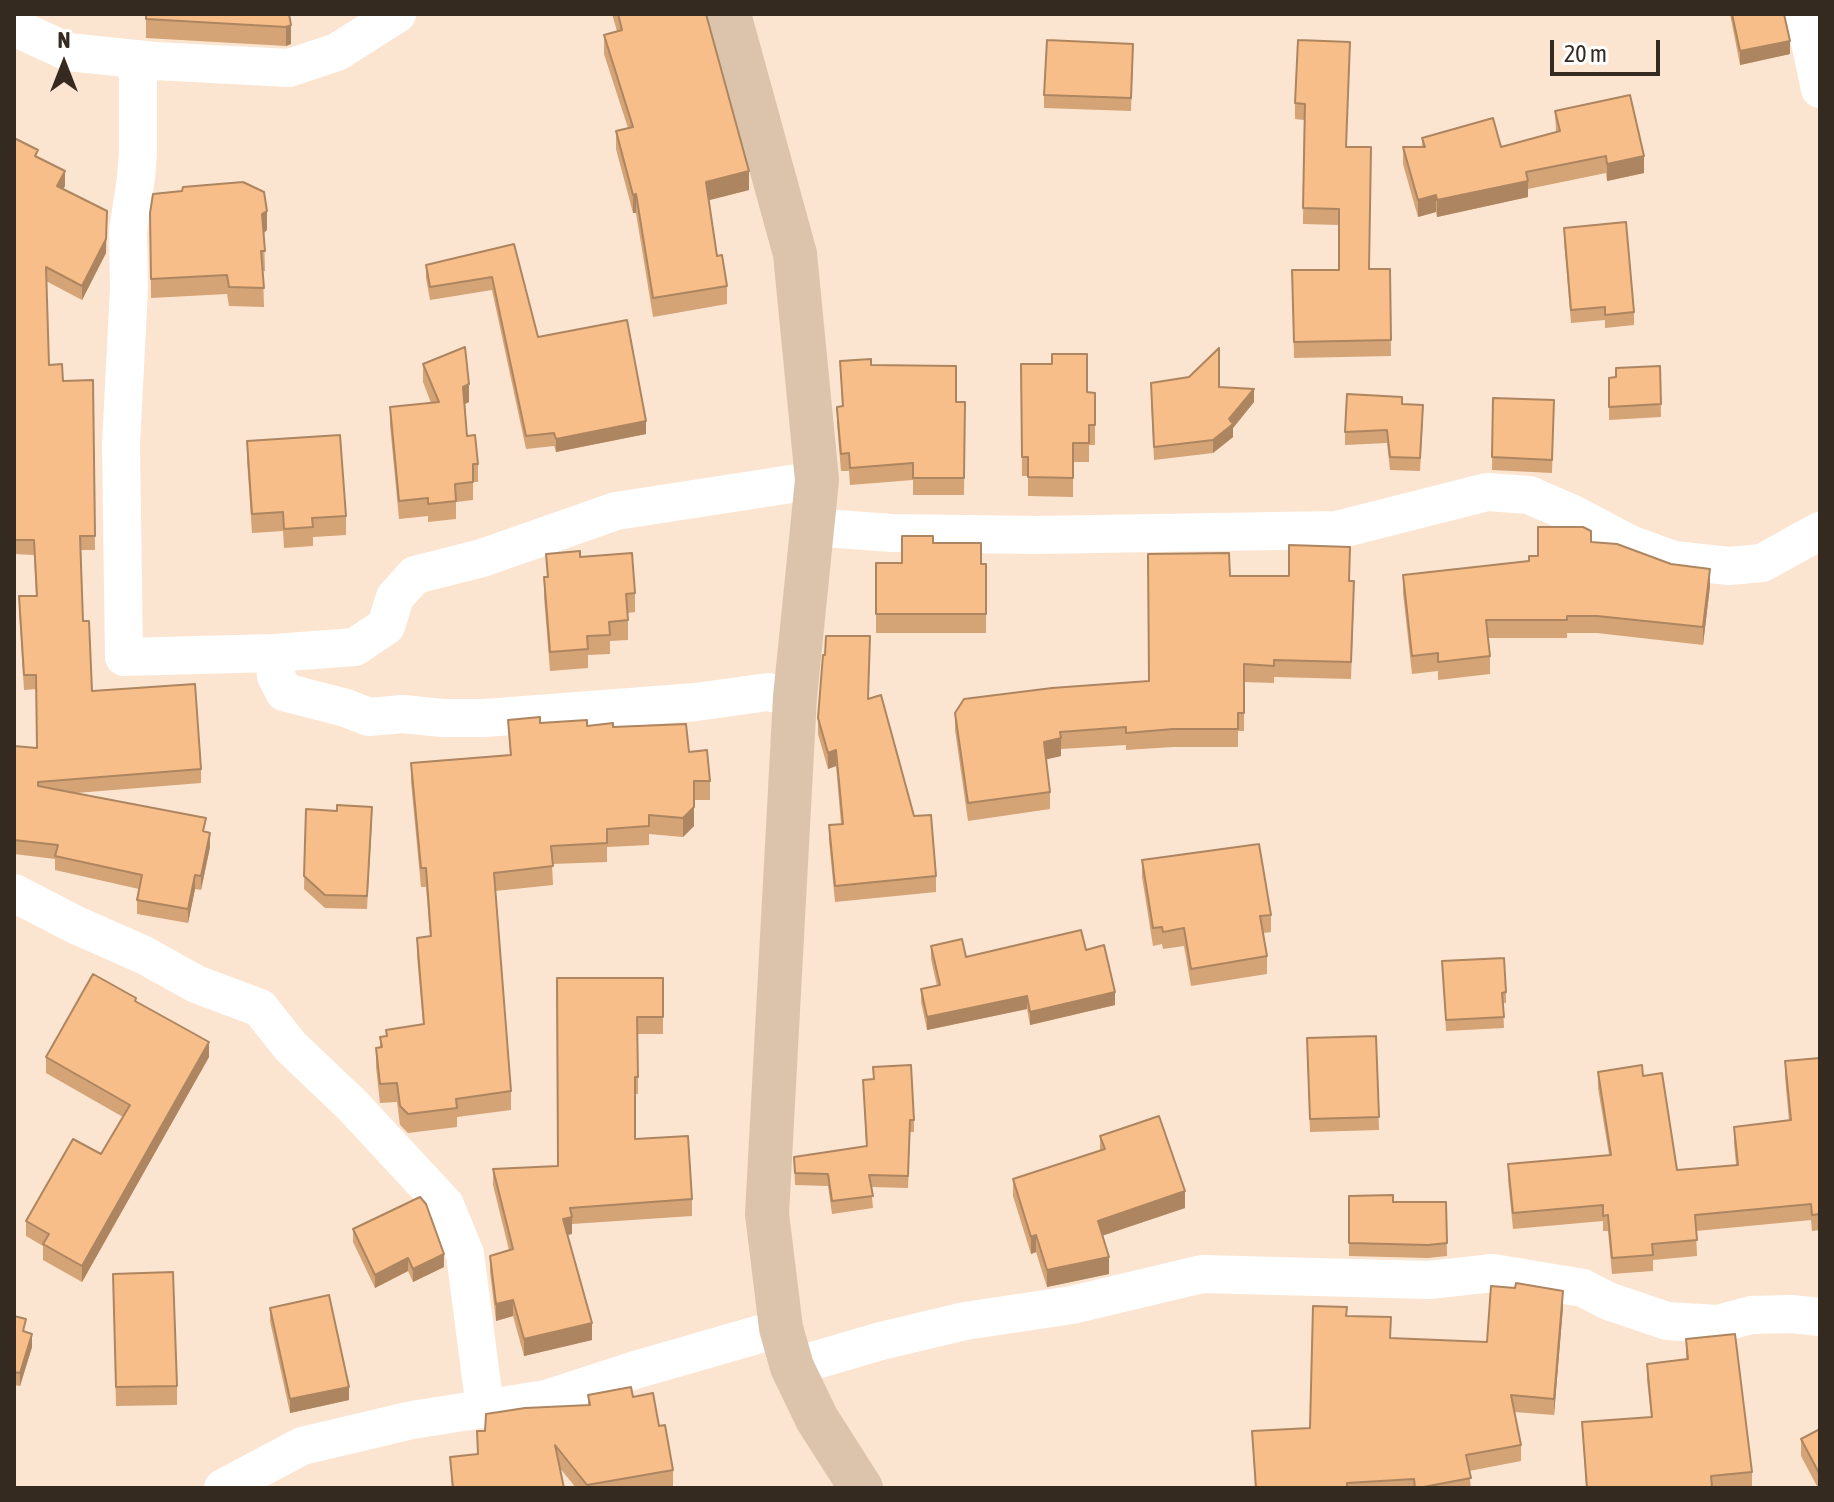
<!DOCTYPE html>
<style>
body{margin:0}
#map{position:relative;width:1834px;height:1502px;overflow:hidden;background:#fce5d0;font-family:"Asap Condensed",sans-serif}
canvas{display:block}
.frame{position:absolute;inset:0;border:16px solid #352a20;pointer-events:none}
.north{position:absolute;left:24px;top:24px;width:80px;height:80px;-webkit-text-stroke:6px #fff;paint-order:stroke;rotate:0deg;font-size:22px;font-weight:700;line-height:32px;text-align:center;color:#352a20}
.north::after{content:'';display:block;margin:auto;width:28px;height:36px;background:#352a20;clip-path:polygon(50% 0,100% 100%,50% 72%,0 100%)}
.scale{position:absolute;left:1550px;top:40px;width:110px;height:36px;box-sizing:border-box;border:4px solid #352a20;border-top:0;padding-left:10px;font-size:24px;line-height:28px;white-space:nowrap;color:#352a20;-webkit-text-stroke:6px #fff;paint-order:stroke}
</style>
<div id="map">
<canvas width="1834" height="1502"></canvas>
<div class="frame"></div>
<div class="north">N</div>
<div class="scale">20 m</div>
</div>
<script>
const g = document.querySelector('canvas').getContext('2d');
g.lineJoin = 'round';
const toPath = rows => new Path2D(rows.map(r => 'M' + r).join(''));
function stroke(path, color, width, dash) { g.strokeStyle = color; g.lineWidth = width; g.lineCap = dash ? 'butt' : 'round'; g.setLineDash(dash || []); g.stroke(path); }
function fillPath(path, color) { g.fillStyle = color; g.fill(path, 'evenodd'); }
const street = toPath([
 [1804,14,1820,89],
 [14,27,68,52,155,61,289,68,337,52,397,14],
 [138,60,138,152,136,178,128,231,129,289,121,444,124,657,274,653,355,647,386,626,395,597,415,575,482,558,616,511,817,480],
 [811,527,892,533,1036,535,1337,530,1487,492,1529,495,1573,514,1630,544,1674,560,1729,566,1762,563,1820,531],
 [274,653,276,676,284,692,346,708,369,717,403,714,442,718,485,718,696,702,768,692,795,697],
 [14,893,76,925,144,955,196,984,260,1008,290,1046,352,1105,445,1205,465,1254,485,1408],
 [792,1367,881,1341,965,1321,1072,1305,1202,1274,1429,1280,1493,1273,1583,1288,1608,1301,1667,1321,1718,1324,1751,1315,1791,1314,1820,1317],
 [223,1488,302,1446,412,1420,546,1399,635,1370,781,1328]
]);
const secondary = toPath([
 [729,14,795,254,817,480,795,697,767,1214,781,1328,792,1367,817,1419,861,1488]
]);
const wall = toPath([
 [146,14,289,14,291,44,286,46,146,38],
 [612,14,706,14,749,190,709,200,717,256,727,286,727,304,653,317,636,213,633,213,616,149,616,131,628,128,604,54,604,35,617,31],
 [1730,14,1784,14,1790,54,1740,65],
 [1133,57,1131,111,1044,108,1044,95],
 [1350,58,1346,147,1369,269,1390,269,1391,356,1294,358,1292,270,1339,270,1339,225,1303,224,1304,120,1295,119,1295,103],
 [1555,111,1644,173,1607,181,1606,173,1528,189,1528,197,1437,217,1436,212,1418,217,1403,164,1403,147,1422,147,1422,138,1501,147,1556,132],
 [14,138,38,158,65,186,63,189,106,253,82,300,46,281,49,365,63,381,93,380,95,550,81,550,83,621,92,691,201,769,201,783,76,793,206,832,210,847,201,890,195,889,188,923,137,914,137,900,139,889,55,870,55,859,14,854,14,746,37,748,36,689,24,690,19,610,19,596,36,596,34,555,14,554],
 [150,213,267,230,264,233,265,271,263,271,264,307,229,306,227,294,151,298],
 [1564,228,1634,312,1634,325,1605,328,1605,320,1571,323,1564,241],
 [514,244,538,337,646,434,556,452,554,446,526,449,492,290,430,300,426,278,426,265],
 [840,361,871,365,956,402,965,402,964,495,913,495,913,480,850,485,849,471,841,471,837,424,837,407,842,406],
 [423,364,469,402,465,404,467,436,478,464,478,482,473,482,473,500,456,502,456,519,428,522,428,516,399,519,390,425,390,407,431,403,423,382],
 [1021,364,1052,364,1087,392,1095,393,1095,445,1089,445,1089,462,1073,462,1073,497,1028,496,1028,476,1022,476],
 [1660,366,1661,417,1609,420,1609,378],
 [1219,387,1254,402,1233,428,1233,437,1213,453,1154,460,1151,396],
 [1493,398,1554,400,1552,473,1492,470],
 [1402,404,1423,418,1420,471,1390,470,1387,443,1345,445,1345,432],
 [247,441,346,516,346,535,313,537,313,546,284,548,283,531,252,533,247,460],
 [1591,542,1710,586,1703,645,1597,633,1567,633,1567,638,1488,638,1490,656,1490,674,1438,680,1438,671,1412,674,1403,593,1403,575,1529,561,1538,556],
 [933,543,981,564,986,564,986,633,876,633,876,563,902,563],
 [546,554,580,557,635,593,635,612,628,613,628,640,610,641,610,654,588,655,588,668,550,671,544,597,544,577,547,577],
 [1230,576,1349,581,1354,598,1351,679,1274,677,1274,683,1244,682,1244,731,1238,731,1238,747,1173,747,1126,750,1126,745,1061,749,1061,756,1046,759,1050,792,1050,809,968,821,955,730,955,713,1149,681],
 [868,699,936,876,936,892,835,902,829,841,829,825,841,824,836,766,828,769,818,734,818,718],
 [508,720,613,727,689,752,710,781,710,800,694,800,694,826,683,837,649,834,649,845,607,847,607,862,552,864,553,885,495,891,511,1091,511,1110,457,1117,457,1127,408,1133,400,1125,397,1102,380,1103,376,1067,376,1048,380,1047,380,1037,386,1036,386,1030,423,1024,417,956,417,938,430,937,426,887,421,887,411,782,411,763,510,755],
 [306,809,337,811,372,820,367,909,325,908,304,889],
 [1142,860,1271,915,1271,932,1263,933,1267,956,1267,974,1191,986,1184,946,1163,949,1162,944,1153,946,1142,877],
 [931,946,966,957,1086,950,1115,1005,1030,1025,1027,1009,927,1030,921,1002,921,989,937,986,931,959],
 [1442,961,1506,992,1506,1003,1503,1003,1504,1028,1446,1031],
 [557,978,663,978,663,1034,638,1034,638,1094,635,1094,635,1139,692,1199,692,1216,572,1224,572,1234,567,1235,592,1340,524,1356,513,1316,496,1321,490,1272,490,1256,509,1250,493,1185,493,1169,558,1166],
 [136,1002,209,1057,82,1282,43,1260,43,1246,26,1236,26,1221,101,1154,123,1117,46,1073,46,1057],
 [1376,1036,1379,1130,1310,1132,1307,1051],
 [1820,1058,1820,1230,1812,1231,1811,1220,1696,1231,1697,1256,1653,1260,1653,1271,1612,1274,1608,1231,1603,1231,1603,1221,1513,1229,1508,1180,1508,1164,1609,1155,1598,1088,1598,1072,1643,1076,1677,1170,1736,1165,1734,1143,1734,1127,1789,1121,1785,1077,1785,1061],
 [863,1080,914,1120,914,1132,910,1132,908,1188,871,1187,873,1208,832,1214,828,1186,795,1185,794,1157,866,1146],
 [1100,1136,1185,1208,1102,1236,1109,1274,1047,1287,1036,1252,1031,1254,1013,1196,1013,1179,1100,1151],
 [1349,1196,1393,1202,1446,1202,1447,1256,1428,1258,1349,1256],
 [353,1229,444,1267,413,1282,408,1271,375,1288,353,1242],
 [113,1274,177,1386,177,1405,116,1406],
 [1563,1307,1554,1415,1514,1412,1521,1445,1521,1461,1469,1471,1471,1488,1255,1488,1252,1431,1310,1428,1347,1316,1391,1339,1487,1342],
 [270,1308,349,1400,290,1413,270,1321],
 [14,1316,26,1332,32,1347,20,1386,14,1385],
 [1686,1339,1752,1472,1752,1488,1586,1488,1582,1422,1651,1417,1647,1380,1647,1364,1686,1359],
 [588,1395,633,1397,659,1426,673,1470,673,1487,666,1488,576,1488,559,1467,564,1488,452,1488,450,1457,477,1454,477,1431,485,1431,588,1405],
 [1820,1429,1820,1488,1818,1488,1801,1456,1801,1439]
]);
const shadedWall = toPath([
 [291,25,291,44,286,46,286,27],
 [1790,41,1790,54,1740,65,1740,51],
 [1644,156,1644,173,1607,181,1607,164],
 [65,171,65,186,57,200,57,186],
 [749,171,749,190,706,201,706,182],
 [1528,181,1528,197,1437,217,1437,200],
 [636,194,636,213,633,213,633,195],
 [1436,195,1436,212,1418,217,1418,200],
 [107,211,106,253,82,300,82,286],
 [267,211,267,230,262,234,262,214],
 [469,384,469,402,463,405,463,387],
 [1254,389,1254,402,1233,428,1233,437,1213,453,1213,440],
 [646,421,646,434,556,452,556,439],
 [1710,569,1710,586,1703,645,1703,627],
 [1061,738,1061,756,1044,760,1044,742],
 [836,750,836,766,828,769,828,753],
 [694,807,694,826,683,837,683,818],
 [210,833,210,847,201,890,201,876],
 [195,875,195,889,188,923,188,909],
 [1115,992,1115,1005,1030,1025,1030,1012],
 [1027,996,1027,1009,927,1030,927,1017],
 [209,1042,209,1057,82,1282,82,1266],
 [1185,1191,1185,1208,1098,1237,1098,1221],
 [572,1217,572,1234,563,1236,563,1219],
 [1036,1235,1036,1252,1031,1254,1031,1237],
 [444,1254,444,1267,413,1282,413,1269],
 [1109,1257,1109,1274,1047,1287,1047,1270],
 [408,1258,408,1271,375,1288,375,1275],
 [1563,1291,1563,1307,1554,1415,1554,1399],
 [513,1300,513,1316,496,1321,496,1304],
 [592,1323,592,1340,524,1356,524,1339],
 [32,1334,32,1347,20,1386,20,1373],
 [349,1387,349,1400,290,1413,290,1399]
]);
const building = toPath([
 [146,14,289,14,291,25,286,27,146,19,146,14],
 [618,14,706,14,749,171,706,182,717,256,722,255,727,286,653,298,636,194,633,195,616,131,633,127,604,35,622,30,618,14],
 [1732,14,1784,14,1790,41,1740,51,1732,14],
 [1047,40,1133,44,1131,98,1044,95,1047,40],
 [1298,40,1350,42,1346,147,1371,147,1369,269,1390,269,1391,340,1294,342,1292,270,1339,270,1339,209,1303,208,1305,104,1295,103,1298,40],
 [1630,95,1644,156,1607,164,1606,156,1526,172,1528,181,1437,200,1436,195,1418,200,1403,147,1425,147,1422,138,1493,118,1501,147,1560,131,1555,111,1630,95],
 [14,138,38,150,35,156,65,171,57,186,107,211,106,239,82,286,46,267,49,365,62,364,63,381,93,380,95,536,80,536,83,621,89,621,92,691,195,684,201,769,38,782,38,786,206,818,203,831,210,833,201,876,195,875,188,909,137,900,142,875,55,856,58,845,14,840,14,746,37,748,36,675,24,675,19,596,37,596,34,540,14,540,14,138],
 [243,182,264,192,267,211,262,214,265,251,261,251,264,288,229,287,227,275,151,279,150,213,153,194,182,191,183,187,243,182],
 [1626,222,1634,312,1605,315,1605,307,1571,310,1564,228,1626,222],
 [514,244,538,337,627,320,646,421,556,439,554,433,526,436,492,277,430,287,426,265,514,244],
 [465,347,469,384,463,387,467,436,475,435,478,464,473,464,473,482,455,484,456,501,428,504,428,498,399,501,390,407,439,402,423,364,465,347],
 [1219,348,1219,387,1254,389,1229,419,1233,424,1213,440,1154,447,1151,383,1189,377,1219,348],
 [1052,354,1087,354,1087,392,1095,393,1095,425,1089,425,1089,443,1073,443,1073,478,1028,477,1028,457,1022,457,1021,364,1052,364,1052,354],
 [871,359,871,365,956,366,956,402,965,402,964,478,913,478,913,463,850,468,849,453,841,454,837,409,837,407,843,406,840,361,871,359],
 [1660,366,1661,404,1609,407,1609,378,1616,377,1616,368,1660,366],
 [1347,394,1402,397,1402,404,1423,405,1420,458,1390,457,1387,430,1345,432,1347,394],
 [1493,398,1554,400,1552,460,1492,457,1493,398],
 [340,435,346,516,312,518,313,527,284,529,283,512,252,514,247,441,340,435],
 [1538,527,1583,527,1591,531,1591,542,1617,544,1671,564,1710,569,1703,627,1597,616,1567,616,1567,620,1486,620,1490,656,1438,662,1438,653,1412,656,1403,575,1529,561,1529,556,1538,556,1538,527],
 [902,536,933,536,933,543,981,543,981,564,986,564,986,614,876,614,876,563,902,563,902,536],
 [1289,545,1350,547,1349,581,1354,581,1351,662,1274,660,1274,666,1244,664,1244,713,1238,713,1238,729,1173,729,1126,733,1126,727,1060,732,1061,738,1044,742,1050,792,968,803,955,713,964,699,1052,688,1149,681,1148,554,1229,553,1230,576,1289,576,1289,545],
 [580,551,580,557,632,553,635,593,626,594,628,620,609,622,610,635,587,636,588,649,550,652,544,577,548,577,546,554,580,551],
 [826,636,870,636,868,699,881,695,914,816,931,815,936,876,835,886,829,825,843,824,836,750,828,753,818,718,823,655,825,655,826,636],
 [540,717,540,723,587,720,587,726,613,723,613,727,686,724,689,752,707,750,710,781,694,781,694,807,683,818,649,815,649,826,607,829,607,843,551,846,553,866,494,873,511,1091,456,1099,457,1108,408,1114,400,1106,397,1083,380,1084,376,1048,382,1047,380,1037,387,1036,386,1030,424,1024,417,938,431,936,426,868,421,868,411,763,511,755,508,720,540,717],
 [337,805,372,807,367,896,325,895,304,876,306,809,337,811,337,805],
 [1259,844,1271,915,1260,916,1267,956,1191,969,1184,928,1163,932,1162,927,1153,928,1142,860,1259,844],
 [1081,930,1086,950,1104,945,1115,992,1030,1012,1027,996,927,1017,921,989,940,985,931,946,962,939,966,957,1081,930],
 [1504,958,1506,992,1502,993,1504,1017,1446,1020,1442,961,1504,958],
 [93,974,136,998,135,1001,209,1042,82,1266,43,1244,49,1234,26,1221,73,1139,101,1154,130,1105,46,1057,93,974],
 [557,978,663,978,663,1017,637,1017,638,1077,635,1077,635,1139,688,1136,692,1199,570,1208,572,1217,563,1219,592,1323,524,1339,513,1300,496,1304,490,1256,513,1249,493,1169,558,1166,557,978],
 [1376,1036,1379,1117,1310,1119,1307,1038,1376,1036],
 [1820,1058,1820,1214,1812,1215,1811,1204,1695,1215,1697,1240,1652,1244,1653,1255,1612,1258,1608,1215,1603,1216,1603,1205,1513,1213,1508,1164,1611,1155,1598,1072,1642,1065,1643,1076,1662,1073,1677,1170,1738,1165,1734,1127,1791,1120,1785,1061,1820,1058],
 [911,1065,914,1120,910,1120,908,1176,869,1175,873,1196,832,1201,828,1174,795,1173,794,1157,867,1146,863,1080,874,1079,873,1067,911,1065],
 [1159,1116,1185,1191,1098,1221,1109,1257,1047,1270,1036,1235,1031,1237,1013,1179,1105,1149,1100,1136,1159,1116],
 [1393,1195,1393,1202,1446,1202,1447,1243,1428,1245,1349,1243,1349,1196,1393,1195],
 [420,1197,426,1204,444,1254,413,1269,408,1258,375,1275,353,1229,420,1197],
 [173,1272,177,1386,116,1387,113,1274,173,1272],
 [1516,1283,1563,1291,1554,1399,1511,1395,1521,1445,1466,1455,1471,1478,1418,1488,1415,1488,1414,1479,1347,1483,1347,1488,1256,1488,1252,1431,1310,1428,1313,1306,1347,1307,1346,1316,1391,1317,1390,1338,1487,1342,1491,1286,1515,1288,1516,1283],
 [329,1295,349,1387,290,1399,270,1308,329,1295],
 [14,1316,26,1319,23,1331,32,1334,20,1373,14,1372,14,1316],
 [1735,1334,1752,1472,1711,1476,1712,1488,1587,1488,1582,1422,1652,1417,1647,1364,1688,1359,1686,1339,1735,1334],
 [631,1387,633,1397,653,1393,659,1426,665,1425,673,1470,587,1485,555,1445,564,1488,453,1488,450,1457,478,1454,477,1431,485,1431,486,1414,525,1408,590,1405,588,1395,631,1387],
 [1820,1429,1820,1475,1801,1439,1820,1429]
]);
stroke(street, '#fff', 38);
stroke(secondary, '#dcc4ac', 44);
fillPath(wall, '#d4a376');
fillPath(shadedWall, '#ad8560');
fillPath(building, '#f7be89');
stroke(building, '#ad8560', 2);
</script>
